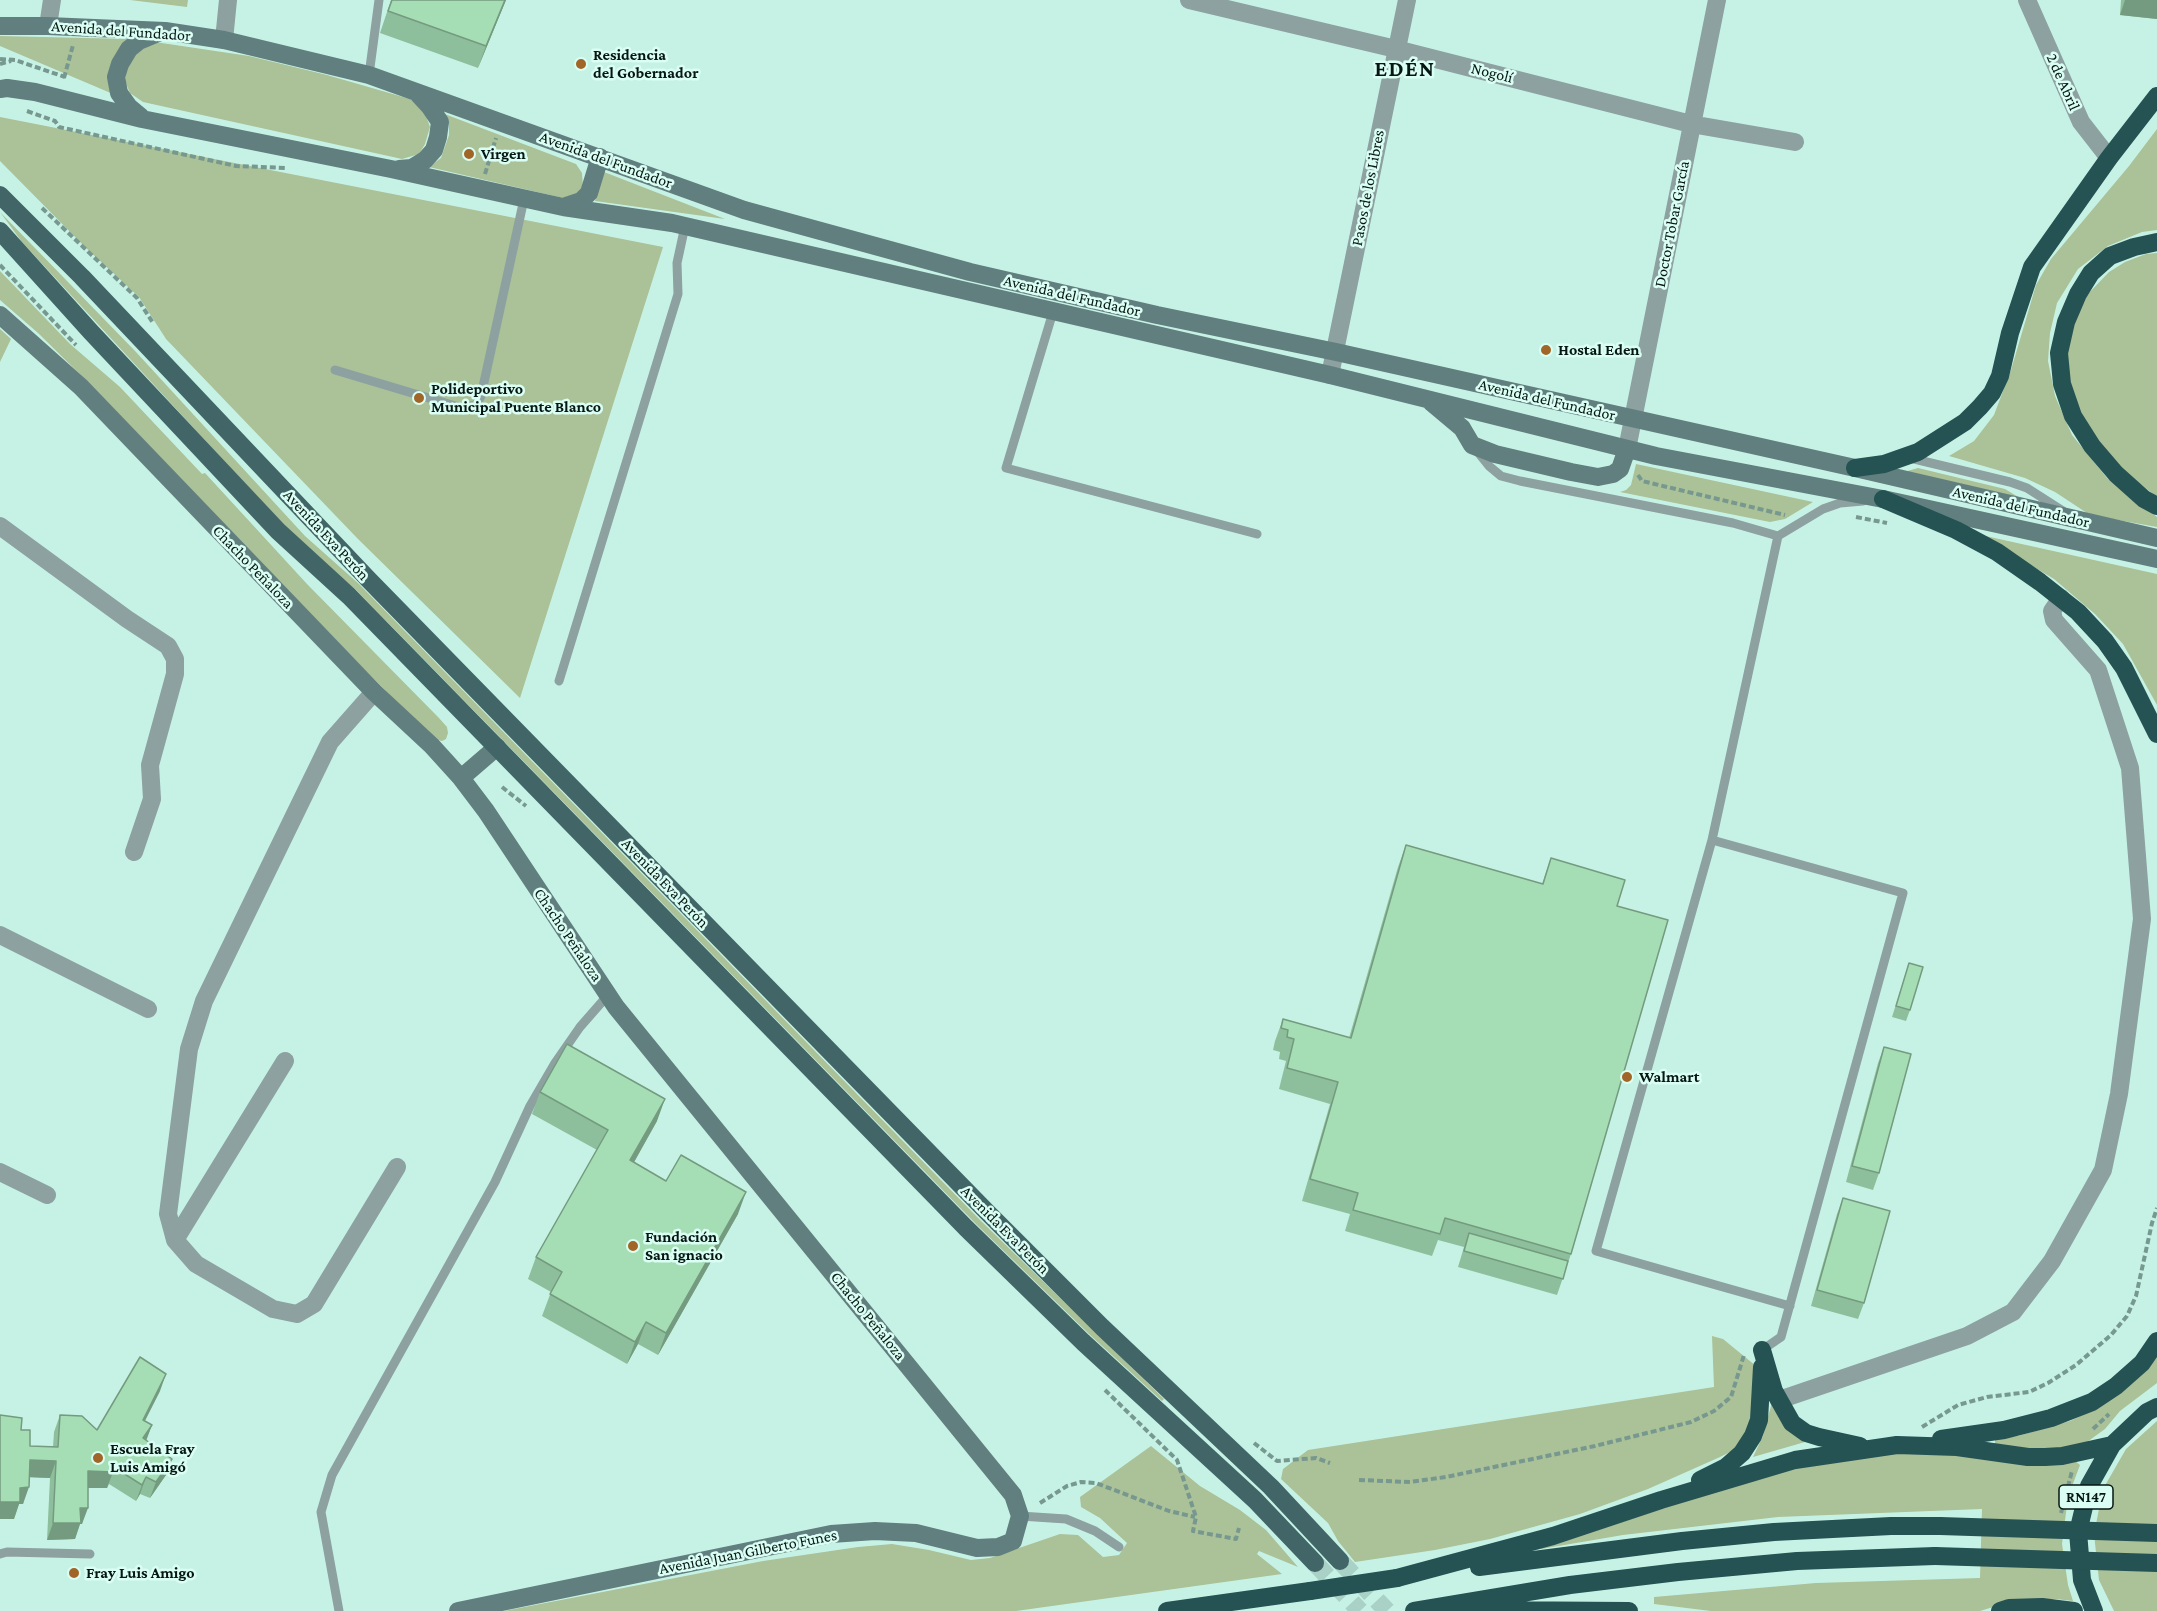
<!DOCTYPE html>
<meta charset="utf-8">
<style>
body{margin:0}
canvas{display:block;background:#c6f2e5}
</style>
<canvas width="2157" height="1611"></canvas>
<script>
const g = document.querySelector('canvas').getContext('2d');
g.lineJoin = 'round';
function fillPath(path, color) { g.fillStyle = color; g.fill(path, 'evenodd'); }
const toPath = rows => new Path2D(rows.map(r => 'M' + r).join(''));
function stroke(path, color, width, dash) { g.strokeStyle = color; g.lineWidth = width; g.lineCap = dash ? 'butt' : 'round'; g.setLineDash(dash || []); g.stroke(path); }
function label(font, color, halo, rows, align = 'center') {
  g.font = font + ' "Crimson Pro",serif'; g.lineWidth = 5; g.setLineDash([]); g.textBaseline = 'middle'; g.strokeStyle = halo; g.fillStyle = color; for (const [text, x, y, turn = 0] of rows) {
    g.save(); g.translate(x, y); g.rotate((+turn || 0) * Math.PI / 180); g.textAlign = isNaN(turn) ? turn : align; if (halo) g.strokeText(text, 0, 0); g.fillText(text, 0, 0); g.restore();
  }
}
const green = toPath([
 [130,0,188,0,187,7],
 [0,36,129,39,113,94,0,46],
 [155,42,249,56,327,75,410,99,424,110,430,127,425,144,419,154,402,159,143,102,130,93,125,81,126,67,131,56],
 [442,113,576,164,582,173,583,187,575,195,563,198,429,167,441,158,449,135,449,124],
 [0,117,663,247,520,698,358,539,166,339,139,297,85,247,0,161],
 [2157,129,2157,230,2142,232,2108,246,2078,269,2057,303,2050,333,2048,361,2055,396,2072,435,2107,478,2157,517,2157,527,2090,515,2055,492,2025,478,1949,456,1974,441,1994,415,2011,370,2036,285,2051,259,2129,166],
 [604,172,725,219,595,201],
 [0,212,136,352,305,536,359,584,980,1220,1164,1399,1162,1401,1089,1334,976,1224,355,589,298,541,22,242],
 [2157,253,2157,497,2125,472,2100,445,2081,416,2071,389,2065,362,2068,337,2087,295,2109,272,2125,262,2146,254],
 [0,271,70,344,120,387,202,474,205,473,307,584,439,718,447,727,448,733,446,739,442,741,433,739,275,578,94,388,38,333,0,300],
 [0,329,11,339,0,362],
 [1636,464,1813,502,1785,519,1770,522,1620,492,1626,490,1631,485],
 [1918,468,2005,489,2025,501,1904,472],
 [1981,535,2157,574,2157,705,2123,644,2095,614,2054,579],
 [1712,1336,1723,1339,1756,1366,1754,1415,1745,1437,1732,1451,1720,1457,1648,1489,1580,1514,1490,1539,1435,1550,1355,1562,1338,1541,1328,1523,1281,1479,1283,1469,1308,1450,1714,1387],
 [2157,1356,2157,1383,2120,1411,2105,1429,2087,1442,2061,1450,2031,1451,1995,1446,1995,1437,2018,1436,2070,1421,2087,1413],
 [1772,1402,1805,1442,1753,1457,1763,1436],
 [2157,1421,2157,1611,2114,1611,2099,1580,2094,1534,2103,1489,2126,1449],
 [1151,1446,1200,1486,1240,1510,1266,1530,1298,1567,1259,1551,1257,1554,1282,1574,1016,1611,504,1611,763,1561,858,1547,892,1544,929,1550,971,1560,990,1558,1060,1534,1078,1535,1103,1557,1119,1555,1127,1543,1100,1518,1081,1507,1080,1497],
 [1902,1453,2074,1460,2080,1465,2068,1497,2062,1544,2068,1585,2073,1601,2056,1599,2032,1600,2003,1604,1980,1611,1711,1611,1654,1604,1654,1597,1816,1583,1980,1578,1982,1509,1778,1517,1623,1535,1535,1550,1722,1489,1787,1470,1828,1462]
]);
const primaryTunnel = toPath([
 [1340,1561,1387,1611],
 [1315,1563,1360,1611]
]);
const path = toPath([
 [0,59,15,60,65,77],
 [0,64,11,61],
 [64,78,73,45],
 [27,111,55,121,59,127,236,166,287,168],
 [485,174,496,138],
 [42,208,137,298,153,323],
 [0,265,76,345],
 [1638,475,1642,481,1785,515],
 [1856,517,1887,523],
 [502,787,526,806],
 [1105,1390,1177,1460,1196,1517,1193,1531,1236,1539,1239,1528],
 [1922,1427,1958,1405,1987,1397,2029,1392,2048,1383,2076,1365,2111,1335,2127,1316,2136,1296,2152,1223,2157,1208],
 [2093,1429,2109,1414],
 [1254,1443,1277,1461,1316,1458,1330,1463],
 [1359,1480,1410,1482,1446,1477,1595,1446,1691,1422,1714,1411,1731,1397,1744,1355],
 [1040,1503,1067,1486,1081,1482,1096,1483,1169,1511,1195,1517],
 [2061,1513,2072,1471]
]);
const lane = toPath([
 [369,75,379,0],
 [1053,312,1006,468,1257,534],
 [335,370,462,408,476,405,481,396,524,199],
 [1477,451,1489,466,1501,476,1520,481,1733,523,1778,536,1823,509,1840,503,1863,501],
 [1910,458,2010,482,2027,488,2063,511],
 [1778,536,1712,840,1596,1251,1790,1306],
 [559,681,678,294,677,263,685,226],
 [1712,840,1903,893,1781,1337,1762,1350],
 [1020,1516,1066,1519,1095,1531,1119,1547],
 [0,1554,7,1552,90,1554],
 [339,1611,321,1512,332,1475,495,1182,530,1106,555,1063,580,1027,608,995]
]);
const street = toPath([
 [1189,0,1396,49,1691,124,1795,142],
 [2027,0,2081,122,2109,158],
 [48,26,52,0],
 [224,40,228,0],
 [1330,375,1407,0],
 [1627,449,1717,0],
 [0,526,127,619,168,646,175,659,175,674,150,765,152,799,134,852],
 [374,692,330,742,204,1001,189,1049,168,1214,175,1240,196,1264,273,1309,297,1314,314,1304,397,1167],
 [0,935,148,1009],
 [0,1172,47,1195],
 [175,1240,285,1061],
 [1779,1400,1967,1336,2013,1312,2052,1261,2103,1170,2119,1094,2142,919,2130,768,2098,670,2054,620,2052,611,2061,598]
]);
const secondary = toPath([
 [0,26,48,26,165,31,224,40,369,75,744,210,970,272,1157,315,1336,352,1855,468,2157,538],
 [0,89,7,88,35,92,142,119,391,169,563,207,672,223,1330,375,1656,456,1883,499,2157,559],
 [141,117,129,107,119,93,116,77,120,64,129,49,139,41,158,33],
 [399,169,412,168,425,160,434,150,438,137,440,122,430,107,417,93],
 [563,207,581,201,589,193,600,157],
 [0,315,81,387,374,692,432,746,461,778,486,811,616,1007,1013,1495,1020,1516,1013,1541,998,1547,977,1548,916,1533,875,1531,831,1534,458,1611],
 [1431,402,1462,428,1472,445,1495,454,1571,472,1598,477,1613,474,1620,469,1627,449],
 [461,778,497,747]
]);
const primary = toPath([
 [0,195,82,277,368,579,987,1212,1102,1327,1271,1487,1340,1561],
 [0,231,91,332,278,531,349,596,966,1228,1083,1342,1255,1500,1315,1563]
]);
const highway = toPath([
 [2157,242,2134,247,2110,256,2091,273,2078,294,2066,322,2059,353,2062,384,2073,416,2092,446,2116,474,2144,499,2157,506],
 [1855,468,1884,464,1918,452,1965,422,1980,407,1992,393,2000,376,2010,333,2032,267,2109,158,2157,96],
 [1883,499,1956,530,1997,552,2040,582,2078,612,2105,641,2124,668,2157,734],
 [1762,1350,1774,1391,1792,1423,1806,1433,1819,1437,1860,1446],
 [1941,1439,2004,1430,2051,1418,2092,1402,2116,1386,2142,1363,2157,1341],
 [1700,1480,1726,1467,1742,1453,1753,1436,1759,1420,1762,1367],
 [1479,1567,1682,1541,1774,1532,1891,1526,1940,1526],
 [1397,1578,1553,1536,1661,1500,1795,1460,1897,1445,1957,1447,2028,1457,2045,1457,2062,1456,2112,1445],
 [1477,1610,1629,1611],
 [1167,1611,1310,1591],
 [1414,1611,1570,1585,1678,1572,1797,1561,1935,1556],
 [2000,1611,2009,1608,2042,1607,2074,1611],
 [2094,1611,2082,1580,2078,1532,2089,1486,2112,1445,2147,1412,2157,1407]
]);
const highwayBridge = toPath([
 [1940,1526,2157,1533],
 [1935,1556,2157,1563],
 [1310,1591,1397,1578]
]);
const wall = toPath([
 [391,0,506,0,478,68,380,33],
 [2121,0,2157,0,2157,19,2120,15],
 [1406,845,1542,884,1551,858,1617,906,1571,1254,1557,1295,1458,1267,1464,1247,1438,1240,1432,1256,1345,1231,1350,1214,1302,1201,1330,1104,1279,1089,1286,1061,1279,1059,1280,1052,1273,1050,1275,1041,1283,1019,1349,1038,1398,867],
 [1909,963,1910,1010,1906,1021,1892,1017],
 [1884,1047,1879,1173,1873,1190,1846,1182,1878,1063],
 [540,1092,657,1121,634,1162,666,1181,738,1214,658,1355,638,1344,627,1364,542,1316,551,1292,528,1279,536,1257,597,1150,532,1114],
 [1843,1198,1864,1303,1858,1319,1811,1306,1837,1214],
 [160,1391,145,1421,152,1425,146,1440,166,1475,150,1498,140,1494,136,1501,109,1484,107,1488,88,1488,82,1524,80,1524,75,1539,47,1540,50,1478,29,1477,23,1504,19,1504,14,1519,21,1430,30,1446,53,1447,54,1432,60,1415,97,1430]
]);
const shadedWall = toPath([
 [505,0,506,0,478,68,486,46],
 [2125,0,2157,0,2157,19,2120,15],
 [665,1099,657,1121,623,1182,630,1160],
 [746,1192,738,1214,658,1355,666,1333],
 [646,1322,638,1344,627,1364,635,1342],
 [166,1374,160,1391,137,1436,143,1420],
 [152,1425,146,1441,143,1438],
 [172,1459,166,1475,150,1498,156,1482],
 [30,1460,56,1461,50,1478,24,1477],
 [88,1471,113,1472,107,1488,82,1488],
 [146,1477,140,1494,136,1501,142,1485],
 [29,1487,23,1504,19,1504,14,1519,0,1519,0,1502,20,1488],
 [80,1508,88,1508,82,1524,80,1524,75,1539,47,1540,53,1523]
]);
const building = toPath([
 [392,0,505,0,486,46,388,11,392,0],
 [1406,845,1543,884,1551,858,1625,880,1617,906,1668,920,1571,1254,1445,1218,1440,1234,1353,1210,1358,1193,1310,1179,1338,1082,1287,1068,1294,1039,1287,1037,1288,1030,1281,1028,1283,1019,1351,1038,1406,845],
 [1909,963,1923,967,1910,1010,1896,1006,1909,963],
 [567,1044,665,1099,630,1160,666,1181,681,1155,746,1192,666,1333,646,1322,635,1342,550,1294,562,1272,536,1257,608,1130,540,1092,567,1044],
 [1884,1047,1911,1054,1879,1173,1852,1166,1884,1047],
 [1843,1198,1890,1211,1864,1303,1817,1290,1843,1198],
 [1469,1233,1568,1261,1563,1279,1464,1251,1469,1233],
 [140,1357,166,1374,143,1420,152,1425,143,1438,172,1459,156,1482,146,1477,142,1485,112,1466,113,1472,88,1471,88,1508,80,1508,81,1523,53,1523,56,1461,30,1460,29,1487,20,1488,20,1502,0,1502,0,1415,22,1418,21,1430,30,1430,30,1446,58,1447,60,1415,82,1416,97,1430,140,1357]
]);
const markers = [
 [581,64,6,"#a16627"],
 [469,154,6,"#a16627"],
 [1546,350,6,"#a16627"],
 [419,398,6,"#a16627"],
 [1627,1077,6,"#a16627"],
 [633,1246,6,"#a16627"],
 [98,1458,6,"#a16627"],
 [74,1573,6,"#a16627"]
];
const shields = [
 [2086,1497,54]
];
const shieldNames = [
 ["RN147",2086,1497]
];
const streetNames = [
 ["Avenida del Fundador",121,31,4],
 ["Nogolí",1492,73,14],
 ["2 de Abril",2063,82,66],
 ["Avenida del Fundador",606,160,20],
 ["Pasos de los Libres",1368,188,-79],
 ["Doctor Tobar García",1672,224,-79],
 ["Avenida del Fundador",1072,296,13],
 ["Avenida del Fundador",1547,400,13],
 ["Avenida del Fundador",2021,507,13],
 ["Avenida Eva Perón",326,535,47],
 ["Chacho Peñaloza",253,567,46],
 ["Avenida Eva Perón",665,883,46],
 ["Chacho Peñaloza",568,935,56],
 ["Avenida Eva Perón",1005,1230,45],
 ["Chacho Peñaloza",868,1316,51],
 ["Avenida Juan Gilberto Funes",748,1552,-11]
];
const poiNames = [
 ["Residencia",593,55],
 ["del Gobernador",593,73],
 ["Virgen",481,154],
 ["Hostal Eden",1558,350],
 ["Polideportivo",431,389],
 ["Municipal Puente Blanco",431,407],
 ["Walmart",1639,1077],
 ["Fundación",645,1237],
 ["San ignacio",645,1255],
 ["Escuela Fray",110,1449],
 ["Luis Amigó",110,1467],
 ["Fray Luis Amigo",86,1573]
];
const districtNames = [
 ["EDÉN",1405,69]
];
fillPath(green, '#abc198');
stroke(primaryTunnel, '#a9d1c6', 18, [18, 9]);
stroke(path, '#77988f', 4, [6, 3]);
stroke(lane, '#8da1a1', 9);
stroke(street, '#8da1a1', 18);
stroke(secondary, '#617f7f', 18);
stroke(primary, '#426667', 18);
stroke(highway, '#255253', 18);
stroke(highwayBridge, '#255253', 18);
fillPath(wall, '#8ebf9c');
fillPath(shadedWall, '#749b7f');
fillPath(building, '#a5deb5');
stroke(building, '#749b7f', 1.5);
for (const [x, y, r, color] of markers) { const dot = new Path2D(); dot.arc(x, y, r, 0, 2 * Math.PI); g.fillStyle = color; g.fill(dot); stroke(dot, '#dafef3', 2); }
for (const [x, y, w] of shields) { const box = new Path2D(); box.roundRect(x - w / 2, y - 12, w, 24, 4.5); g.fillStyle = '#dafef3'; g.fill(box); stroke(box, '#061713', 1.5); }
label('bold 15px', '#061713', null, shieldNames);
label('16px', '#061713', '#dafef3', streetNames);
label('bold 16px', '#061713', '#dafef3', poiNames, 'left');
g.letterSpacing = '1.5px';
label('bold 22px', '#061713', '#dafef3', districtNames);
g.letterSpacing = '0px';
</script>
